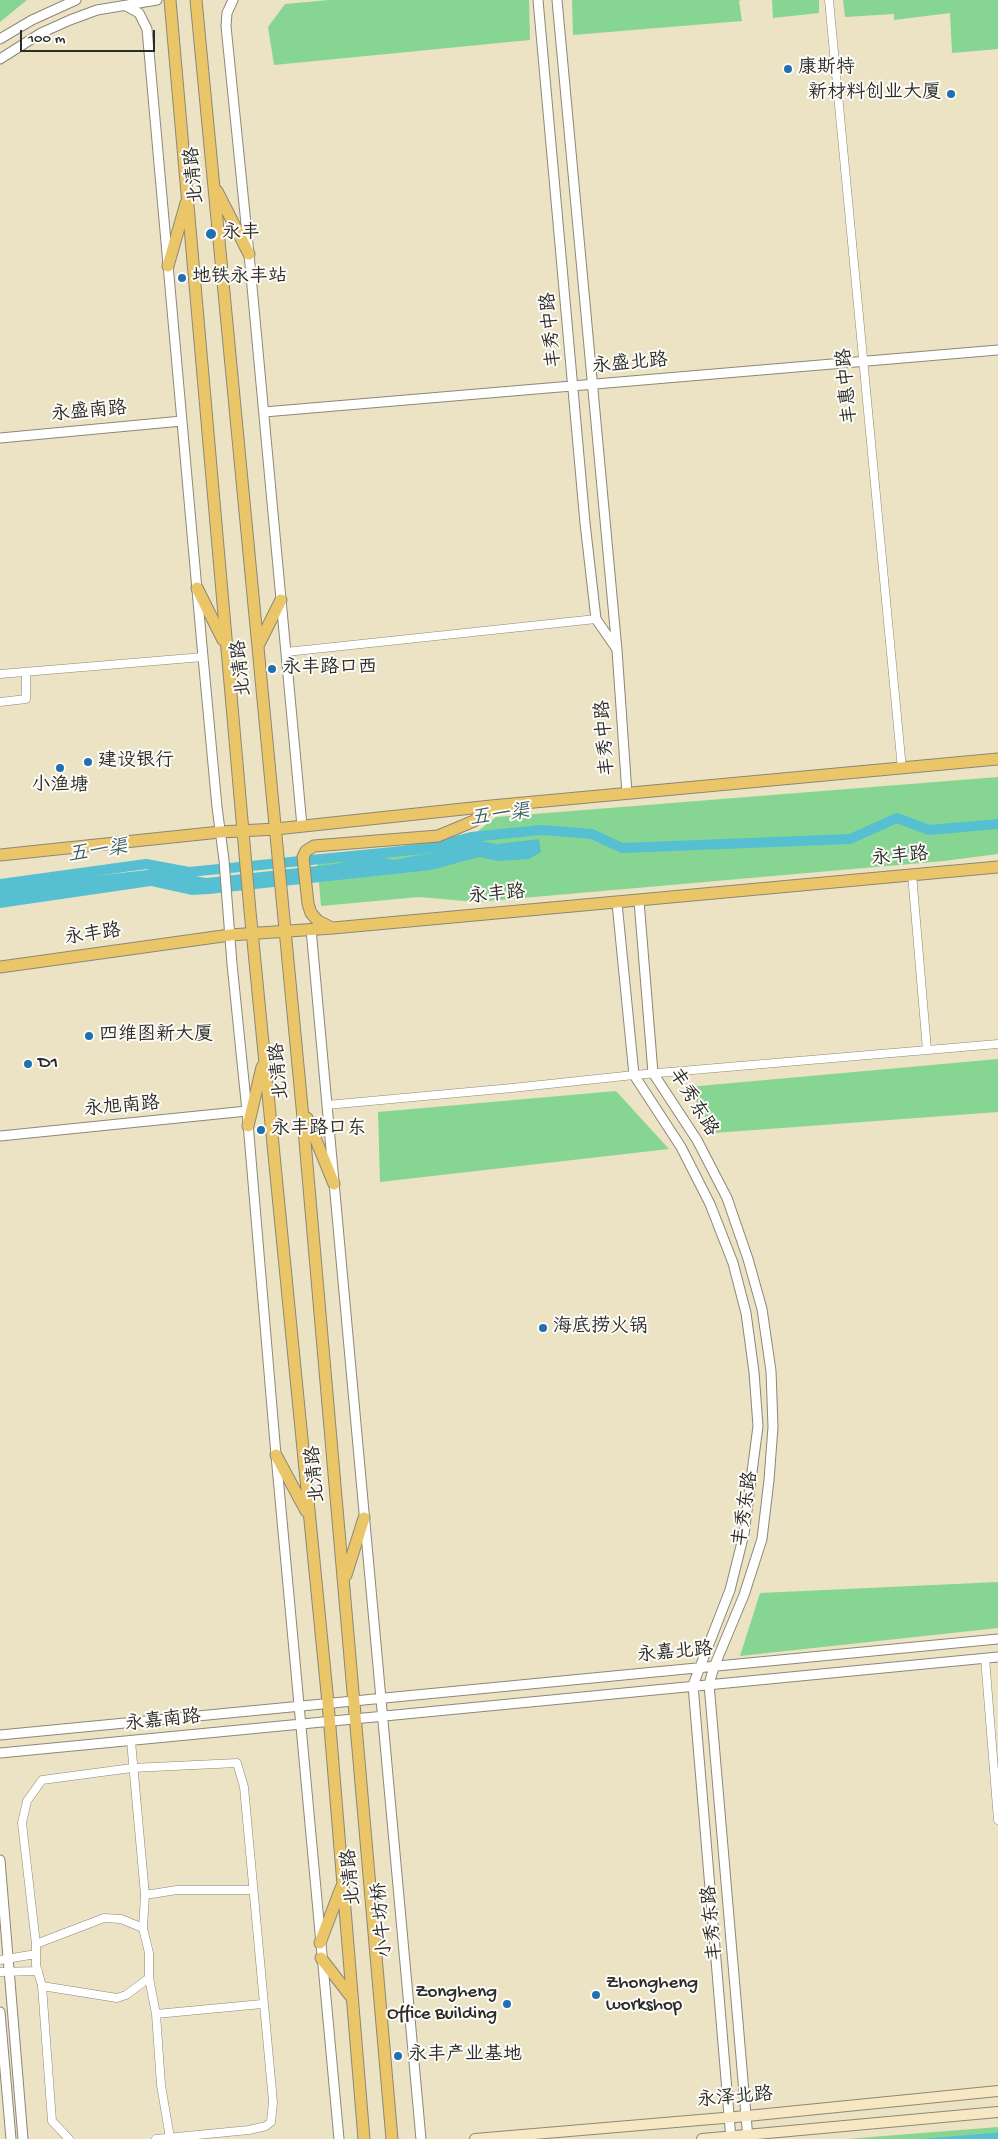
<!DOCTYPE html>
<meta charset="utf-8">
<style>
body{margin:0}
#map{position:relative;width:998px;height:2139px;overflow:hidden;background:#ece3c4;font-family:"Gochi Hand",sans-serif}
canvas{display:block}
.scale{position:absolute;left:20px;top:30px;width:135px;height:22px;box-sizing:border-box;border:2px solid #2b2b2b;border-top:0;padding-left:6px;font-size:15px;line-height:18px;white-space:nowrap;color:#2b2b2b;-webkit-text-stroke:4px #fdfcf7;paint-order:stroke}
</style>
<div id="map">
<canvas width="998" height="2139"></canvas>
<div class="scale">100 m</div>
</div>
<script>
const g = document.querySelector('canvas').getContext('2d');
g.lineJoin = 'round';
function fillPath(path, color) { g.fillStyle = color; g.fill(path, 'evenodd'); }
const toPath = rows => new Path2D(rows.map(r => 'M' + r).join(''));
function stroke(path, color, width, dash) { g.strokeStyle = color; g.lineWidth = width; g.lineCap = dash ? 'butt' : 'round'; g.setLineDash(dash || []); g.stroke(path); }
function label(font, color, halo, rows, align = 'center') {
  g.font = font + ' "Gochi Hand","LXGW WenKai TC",sans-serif'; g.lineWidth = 4; g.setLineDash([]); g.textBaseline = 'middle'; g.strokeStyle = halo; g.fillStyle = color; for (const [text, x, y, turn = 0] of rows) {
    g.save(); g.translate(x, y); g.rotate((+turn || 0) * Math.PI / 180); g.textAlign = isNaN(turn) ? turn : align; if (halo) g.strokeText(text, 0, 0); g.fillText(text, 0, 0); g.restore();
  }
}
const green = toPath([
 [0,0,27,0,0,22],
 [329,0,529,0,530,40,274,65,268,27,285,4],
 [572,0,741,0,739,1,742,21,573,35],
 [772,0,819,0,819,13,773,18],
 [843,0,998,0,998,49,952,53,950,13,894,20,894,14,845,17],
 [998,777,998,854,944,861,477,902,419,897,321,906,317,860,474,834,496,817],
 [998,1059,998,1112,714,1133,688,1087],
 [616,1091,669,1149,380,1182,378,1112],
 [998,1582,998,1628,740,1656,760,1593],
 [998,2127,998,2139,846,2139]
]);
const water = toPath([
 [469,839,497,844,539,839,541,852,529,859,498,861,479,857,431,870,209,894,192,895,151,886,0,908,0,888,31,883,156,869,206,878,335,864,374,856,394,860,430,853],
 [998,2132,998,2139,919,2139,993,2133]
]);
const canal = toPath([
 [0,884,146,864,189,872,423,849,471,837,541,830,592,834,622,848,850,839,897,818,929,830,998,824]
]);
const minor = toPath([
 [829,0,902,769],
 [286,652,596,619],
 [0,674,203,657],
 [0,702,26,699,26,672],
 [912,874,927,1050],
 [327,1105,512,1088,634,1075,998,1044],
 [985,1658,998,1820],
 [131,1741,145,1895,143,1928,149,1953,149,1978,156,2014,161,2085,170,2138],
 [145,1895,177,1890,252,1890],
 [36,1944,104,1918,121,1919,143,1928],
 [0,1960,36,1954],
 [0,1972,38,1971],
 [42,1986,117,1998,126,1995,149,1978],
 [156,2014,262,2004],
 [69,2139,52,2121,42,1986,36,1965,36,1944,22,1823,27,1801,42,1780,132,1768,237,1763,244,1787,273,2102,271,2122,266,2126,249,2130,156,2139]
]);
const tertiary = toPath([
 [233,0,227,13,226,26,249,254,302,826],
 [538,0,585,523,596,619,616,648],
 [557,0,617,650,627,794],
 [126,6,139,13,147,29,203,657,217,807,224,860,232,964,247,1111,276,1455,339,2139],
 [0,39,32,20,76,0],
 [0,59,41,33,70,20,97,10,157,0],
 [264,412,998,350],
 [0,438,182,421],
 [639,901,653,1073,697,1140,727,1198,748,1259,762,1309,771,1371,773,1427,769,1480,762,1539,744,1595,714,1667,709,1684,748,2139],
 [617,903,634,1075,681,1147,710,1204,733,1263,746,1313,754,1372,758,1426,744,1534,730,1590,693,1685,731,2139],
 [311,929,421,2139],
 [0,1136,247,1111],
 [0,1735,998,1639],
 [0,1753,998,1657],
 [0,1860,23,2139],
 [0,2012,11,2139]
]);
const secondary = toPath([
 [475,2139,747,2116,998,2091],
 [702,2139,998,2112]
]);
const primary = toPath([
 [170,0,250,911,328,1703,364,2139],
 [196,0,302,1107,392,2139],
 [217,191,249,254],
 [168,266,186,203],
 [197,588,223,640],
 [258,646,281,600],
 [0,855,220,832,276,829,491,806,998,759],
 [332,928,318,921,311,913,308,904,303,857,306,851,314,846,438,836,474,821,491,806],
 [0,967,230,935,333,928,998,867],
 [307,1118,334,1184],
 [248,1126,262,1067],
 [276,1455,306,1511],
 [346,1575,364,1518],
 [320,1943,341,1888],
 [321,1958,352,1998]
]);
const markers = [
 [788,69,5,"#1f6fb2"],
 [951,94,5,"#1f6fb2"],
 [211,234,6,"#1f6fb2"],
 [182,278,5,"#1f6fb2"],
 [272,669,5,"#1f6fb2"],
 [88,762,5,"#1f6fb2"],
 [60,768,5,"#1f6fb2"],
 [89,1036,5,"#1f6fb2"],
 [28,1064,5,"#1f6fb2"],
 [261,1130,5,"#1f6fb2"],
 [543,1328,5,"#1f6fb2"],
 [596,1995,5,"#1f6fb2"],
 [507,2004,5,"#1f6fb2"],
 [398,2056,5,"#1f6fb2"]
];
const poiNames = [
 ["康斯特",798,69],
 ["新材料创业大厦",941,94,"right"],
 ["永丰",222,234],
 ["地铁永丰站",192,278],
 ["永丰路口西",282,669],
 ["建设银行",98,762],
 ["小渔塘",60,787,"center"],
 ["四维图新大厦",99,1036],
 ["D1",38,1064],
 ["永丰路口东",271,1130],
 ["海底捞火锅",553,1328],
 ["Zhongheng",606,1984],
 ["workshop",606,2006],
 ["Zongheng",497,1993,"right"],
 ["Office Building",497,2015,"right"],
 ["永丰产业基地",408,2056]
];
const streetNames = [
 ["北清路",196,175,-95],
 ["丰秀中路",553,330,-95],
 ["永盛北路",630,365,-5],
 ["丰惠中路",849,386,-95],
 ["永盛南路",89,413,-5],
 ["北清路",243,668,-96],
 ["丰秀中路",607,738,-94],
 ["永丰路",900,858,-5],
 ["永丰路",497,896,-5],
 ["永丰路",93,936,-8],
 ["北清路",281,1071,-95],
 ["丰秀东路",692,1103,58],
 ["永旭南路",122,1108,-5],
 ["北清路",317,1474,-95],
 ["丰秀东路",747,1509,-81],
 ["永嘉北路",675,1654,-5],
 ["永嘉南路",163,1722,-6],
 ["北清路",353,1877,-95],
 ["小牛坊桥",384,1920,-95],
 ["丰秀东路",714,1923,-95],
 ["永泽北路",735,2099,-5]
];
const waterNames = [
 ["五一渠",500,817,-7],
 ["五一渠",98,853,-8]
];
fillPath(green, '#87d593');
fillPath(water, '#56c0d2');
stroke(canal, '#56c0d2', 10);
stroke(minor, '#8c8778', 9);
stroke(tertiary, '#8c8778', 11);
stroke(secondary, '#8c8778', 12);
stroke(primary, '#8c8778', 13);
stroke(minor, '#fff', 8);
stroke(tertiary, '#fff', 9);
stroke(secondary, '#f7e8c3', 10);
stroke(primary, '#eac669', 11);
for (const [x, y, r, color] of markers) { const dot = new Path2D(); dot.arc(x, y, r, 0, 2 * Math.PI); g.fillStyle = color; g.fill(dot); stroke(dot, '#fdfcf7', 2); }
label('19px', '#2b2b2b', '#fdfcf7', poiNames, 'left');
label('19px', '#2b2b2b', '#fdfcf7', streetNames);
label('italic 20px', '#3a5f65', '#fdfcf7', waterNames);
</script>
